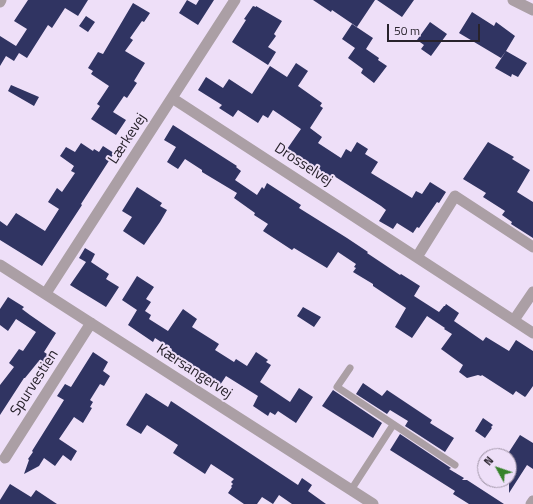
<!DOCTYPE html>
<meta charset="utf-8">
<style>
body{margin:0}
#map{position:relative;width:533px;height:504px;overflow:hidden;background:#eedff8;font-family:"Titillium Web",sans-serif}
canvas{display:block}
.north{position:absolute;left:477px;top:448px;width:40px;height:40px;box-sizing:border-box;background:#eedff8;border:1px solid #9f94a6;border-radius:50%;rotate:310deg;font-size:11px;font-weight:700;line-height:16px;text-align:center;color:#28232c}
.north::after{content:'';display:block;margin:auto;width:14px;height:18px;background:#36822a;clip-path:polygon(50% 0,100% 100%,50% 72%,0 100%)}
.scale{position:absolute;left:387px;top:24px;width:93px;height:18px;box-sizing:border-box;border:2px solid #28232c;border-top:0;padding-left:5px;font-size:12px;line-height:14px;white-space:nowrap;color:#28232c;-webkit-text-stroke:3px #eedff8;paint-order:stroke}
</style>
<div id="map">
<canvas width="533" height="504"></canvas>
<div class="north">N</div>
<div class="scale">50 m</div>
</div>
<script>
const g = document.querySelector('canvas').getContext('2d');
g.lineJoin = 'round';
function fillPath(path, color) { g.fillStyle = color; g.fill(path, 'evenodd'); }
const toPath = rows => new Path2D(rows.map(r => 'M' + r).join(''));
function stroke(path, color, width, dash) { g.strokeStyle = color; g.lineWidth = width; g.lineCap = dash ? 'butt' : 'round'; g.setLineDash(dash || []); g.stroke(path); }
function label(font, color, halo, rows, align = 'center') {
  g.font = font + ' "Titillium Web",sans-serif'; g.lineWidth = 4; g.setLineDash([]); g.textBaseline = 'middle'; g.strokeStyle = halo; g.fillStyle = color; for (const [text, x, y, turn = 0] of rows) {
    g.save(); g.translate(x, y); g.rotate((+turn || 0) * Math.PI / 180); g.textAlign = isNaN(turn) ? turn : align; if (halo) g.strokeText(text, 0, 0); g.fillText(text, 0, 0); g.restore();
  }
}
const building = toPath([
 [28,0,88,0,78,16,65,8,52,28,48,25,27,58,19,53,14,61,6,56,0,66,0,36,16,46,27,29,14,21],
 [187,0,196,5,199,0,214,0,198,25,179,13],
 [313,0,375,0,357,27,332,10,331,12],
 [377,0,414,0,402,17],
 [133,3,150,13,144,22,142,21,130,38,133,40,125,51,145,63,134,81,137,83,127,98,124,96,113,112,126,120,116,135,91,119,100,106,97,104,109,86,91,74,93,71,88,68,98,52,103,54],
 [253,6,256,7,256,6,282,21,274,34,276,36,268,47,276,52,268,65,232,42,246,20,244,19],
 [472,12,494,26,496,22,515,36,506,51,527,63,518,77,512,74,511,77,495,68,506,51,501,58,459,33],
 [86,16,95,22,88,32,79,26],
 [430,22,447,34,431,56,421,49,424,45,417,40],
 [352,24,373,38,366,49,379,58,378,60,387,66,374,83,361,73,363,69,348,58,355,48,342,39],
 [296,63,308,71,298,86,322,103,320,106,323,108,310,128,322,137,318,143,341,158,346,149,351,152,357,142,368,149,365,154,378,162,371,173,412,198,416,191,422,194,430,182,446,192,439,203,437,202,419,228,417,227,413,233,397,223,393,229,379,221,386,210,381,206,334,176,332,179,300,158,299,160,285,152,301,129,273,110,268,118,263,115,258,123,238,110,233,117,219,108,222,105,198,90,206,77,223,88,229,79,252,94,270,66,287,77],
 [11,85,39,97,34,106,8,91],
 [173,125,237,166,236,167,241,171,235,180,257,195,262,187,264,189,267,183,301,205,299,208,347,238,368,252,367,253,400,275,401,274,420,286,414,296,439,312,444,306,445,306,446,304,459,313,454,321,483,341,486,337,509,351,516,340,533,351,533,386,526,396,525,397,516,391,513,395,482,375,481,376,478,375,467,378,459,372,463,365,441,349,452,334,444,329,445,328,427,316,412,338,395,327,406,308,373,286,373,284,353,272,356,268,354,267,356,264,338,252,327,268,294,248,292,250,263,231,268,224,254,215,255,213,234,198,237,193,202,172,202,170,185,159,178,169,167,162,176,147,164,140],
 [488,142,514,157,512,159,530,170,517,192,533,202,533,238,511,224,512,222,502,215,505,211,483,197,486,193,463,179],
 [81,143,93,151,94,149,99,152,103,146,114,153,81,204,82,205,42,266,0,240,0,221,7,226,16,213,45,231,59,209,48,202,57,188,62,192,75,173,71,171,74,166,60,156,66,147,75,152],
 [137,187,162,203,160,206,167,210,160,222,144,245,123,231,132,217,122,211],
 [85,248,95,254,91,262,109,274,106,279,119,287,106,307,70,285,86,262,79,258],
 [137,276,154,287,146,299,151,302,145,311,151,315,149,319,168,331,183,309,197,319,192,327,219,344,215,350,234,362,236,359,247,366,256,352,268,360,266,362,271,365,260,382,290,402,299,388,313,397,296,423,278,411,275,415,270,412,268,416,253,406,258,396,226,376,220,385,192,366,186,368,185,363,170,353,172,349,155,338,153,342,128,325,137,310,122,300],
 [8,297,24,307,22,309,30,315,56,333,44,352,50,356,43,366,38,362,25,378,24,378,0,415,0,385,14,367,9,363,19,349,23,351,36,332,16,319,8,331,0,325,0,309],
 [303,307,321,317,314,327,297,316],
 [93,352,108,362,103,371,110,376,104,386,100,384,90,400,93,402,90,407,92,408,83,423,74,417,59,439,77,451,71,461,63,455,55,466,44,458,39,466,24,474,29,460,28,459,33,452,32,451,64,400,57,396,65,384,71,387],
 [363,383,382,396,387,390,432,420,430,423,454,438,445,452,405,426,408,421,390,410,387,414,356,394],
 [333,390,382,423,373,438,322,406],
 [146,393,168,407,171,401,298,485,302,478,312,485,308,491,326,504,292,504,279,495,273,504,262,497,257,504,244,504,228,493,232,487,231,486,233,484,231,482,234,479,211,464,205,474,173,453,178,445,147,425,141,434,126,425],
 [483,418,493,425,491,427,492,428,485,438,475,431],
 [400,434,451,468,449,469,464,478,462,480,467,480,504,504,469,504,453,494,455,491,390,450],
 [520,435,533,443,533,469,527,465,509,493,509,452],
 [10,484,31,497,36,490,57,504,0,504,0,500]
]);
const service = toPath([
 [350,368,337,387,455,465],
 [351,490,393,425]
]);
const minor = toPath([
 [513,0,533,10],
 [0,2,1,0],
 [172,98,533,333],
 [417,257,455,196,533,247],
 [0,265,373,504],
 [46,293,235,0],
 [514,320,533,292],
 [5,458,91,323],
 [531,504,533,501]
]);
const streetNames = [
 ["Lærkevej",128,139,-57],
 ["Drosselvej",303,165,33],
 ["Kærsangervej",194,372,33],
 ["Spurvestien",35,383,-57]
];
fillPath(building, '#303462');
stroke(service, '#ab9fa5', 7);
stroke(minor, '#ab9fa5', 11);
label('15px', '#28232c', '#eedff8', streetNames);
</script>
